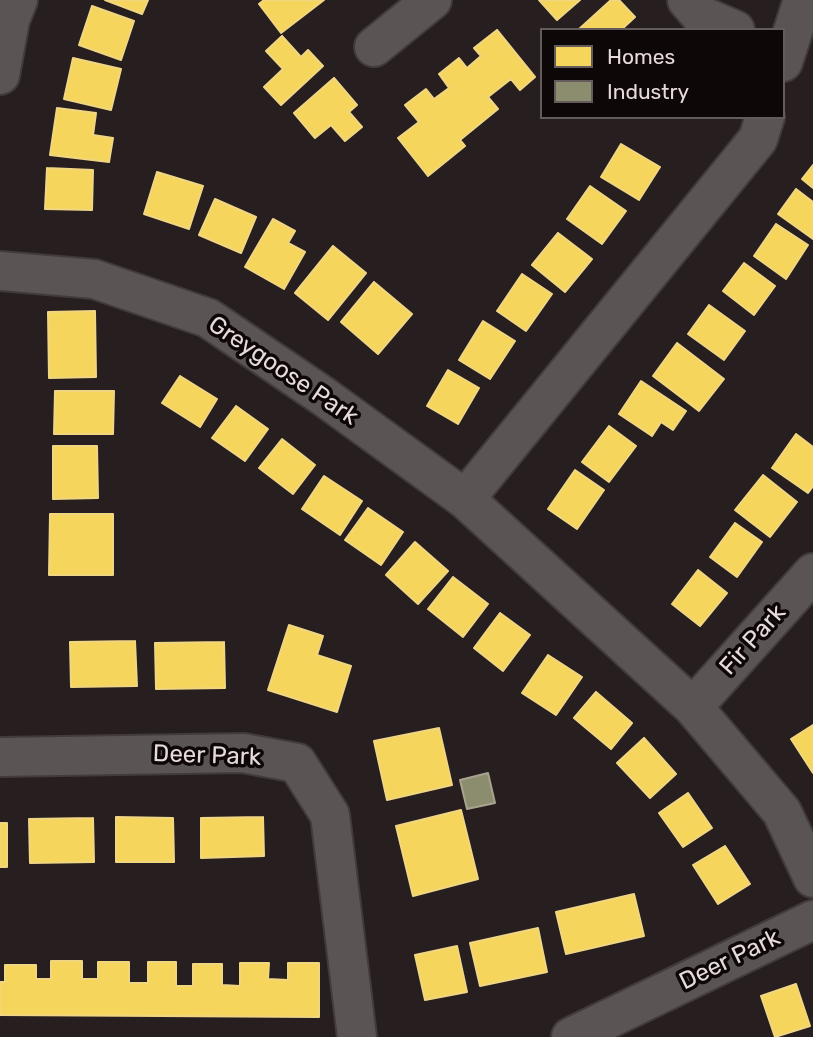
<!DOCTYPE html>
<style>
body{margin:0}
#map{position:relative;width:813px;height:1037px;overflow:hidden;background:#261e1f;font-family:Rubik,sans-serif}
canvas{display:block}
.legend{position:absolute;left:540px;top:28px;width:245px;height:91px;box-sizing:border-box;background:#0e0708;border:2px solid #645b5d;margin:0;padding:9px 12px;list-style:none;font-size:21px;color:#e6dadc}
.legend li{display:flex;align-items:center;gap:14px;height:35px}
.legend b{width:35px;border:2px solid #645b5d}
</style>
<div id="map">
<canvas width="813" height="1037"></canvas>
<ul class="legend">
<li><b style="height:19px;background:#f6d55c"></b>Homes</li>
<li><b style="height:19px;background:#8c8c6e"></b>Industry</li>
</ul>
</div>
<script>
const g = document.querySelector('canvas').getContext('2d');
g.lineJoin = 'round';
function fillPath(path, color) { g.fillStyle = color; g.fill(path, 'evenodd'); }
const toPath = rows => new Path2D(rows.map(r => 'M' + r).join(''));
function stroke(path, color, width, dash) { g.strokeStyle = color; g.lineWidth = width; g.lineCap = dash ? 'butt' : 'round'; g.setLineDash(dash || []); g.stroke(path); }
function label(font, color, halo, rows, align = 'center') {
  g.font = font + ' Rubik,sans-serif'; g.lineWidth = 7; g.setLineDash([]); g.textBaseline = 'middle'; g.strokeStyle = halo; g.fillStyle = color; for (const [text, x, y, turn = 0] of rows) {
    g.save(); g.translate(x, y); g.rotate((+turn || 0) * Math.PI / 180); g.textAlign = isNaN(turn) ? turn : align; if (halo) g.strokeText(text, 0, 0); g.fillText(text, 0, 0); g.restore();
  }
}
const homes = toPath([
 [105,0,148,0,142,14,105,0],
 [264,0,324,0,281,33,259,4,264,0],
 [539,0,580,0,557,20,539,0],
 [611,0,619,0,635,17,621,30,578,30,611,0],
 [92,6,134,21,121,60,79,45,92,6],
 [497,30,535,77,520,90,511,79,488,97,498,109,460,140,465,146,428,176,398,138,419,122,405,105,426,89,434,99,449,88,439,74,459,58,467,68,481,56,474,48,497,30],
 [282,36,301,57,308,50,323,66,281,105,264,87,283,69,266,51,282,36],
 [73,58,121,69,111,110,64,99,73,58],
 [334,78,357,105,349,112,362,127,345,141,331,125,315,138,294,113,334,78],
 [57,108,96,113,93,135,113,138,109,162,50,155,57,108],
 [621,144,660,167,639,200,601,177,621,144],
 [813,165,813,188,802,179,813,165],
 [47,168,93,170,92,210,45,209,47,168],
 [157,172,203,186,189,229,144,214,157,172],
 [590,186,626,211,602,244,567,219,590,186],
 [796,189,813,202,813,239,778,214,796,189],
 [215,199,256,217,241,253,199,235,215,199],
 [273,219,295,231,288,243,305,252,284,289,245,267,273,219],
 [776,224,808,245,786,279,754,256,776,224],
 [558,233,592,259,565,292,532,265,558,233],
 [333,246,366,273,328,320,295,293,333,246],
 [744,263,775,286,754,315,723,291,744,263],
 [522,274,552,294,526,331,497,311,522,274],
 [374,282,412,314,378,354,341,322,374,282],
 [709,305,745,331,724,360,688,334,709,305],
 [95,311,96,377,49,378,48,312,95,311],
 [483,321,515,341,490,379,459,360,483,321],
 [677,343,724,379,699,411,653,376,677,343],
 [448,370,479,388,458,424,427,406,448,370],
 [180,376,217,399,200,427,162,403,180,376],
 [641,381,686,411,673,430,661,422,652,436,619,414,641,381],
 [55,391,114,391,113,434,54,434,55,391],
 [236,406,268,429,245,461,212,438,236,406],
 [609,426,636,446,609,482,582,462,609,426],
 [796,434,813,447,813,486,808,493,772,468,796,434],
 [282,439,315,465,293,494,259,468,282,439],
 [53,446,97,446,98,498,53,499,53,446],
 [575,470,604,490,577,529,548,509,575,470],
 [763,475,797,502,770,537,735,510,763,475],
 [324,476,362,501,340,535,302,509,324,476],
 [368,508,403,532,381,565,345,540,368,508],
 [50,514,113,514,113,575,49,575,50,514],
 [735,523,762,542,737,577,710,557,735,523],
 [415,542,448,571,418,604,386,575,415,542],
 [698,570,727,593,700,626,672,604,698,570],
 [453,577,488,604,463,637,428,609,453,577],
 [500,613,530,635,503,671,474,648,500,613],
 [289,625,323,636,317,655,351,666,337,712,268,690,289,625],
 [135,641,137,686,71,687,70,642,135,641],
 [224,642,225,688,156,689,155,643,224,642],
 [548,655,582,677,556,715,522,693,548,655],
 [596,692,632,723,611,749,574,718,596,692],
 [813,725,813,773,791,739,813,725],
 [439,728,452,785,387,800,374,741,439,728],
 [644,738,676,774,650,798,617,763,644,738],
 [688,793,712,828,683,847,659,813,688,793],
 [461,810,478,879,413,896,396,826,461,810],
 [116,817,173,818,174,862,116,862,116,817],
 [263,817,264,856,201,858,201,818,263,817],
 [93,818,94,862,30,863,29,819,93,818],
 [0,823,7,823,7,867,0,867,0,823],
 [725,846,750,884,718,904,693,865,725,846],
 [634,894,644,936,566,954,556,912,634,894],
 [538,928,547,972,480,986,470,943,538,928],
 [457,946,467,992,425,1000,415,955,457,946],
 [51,961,82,961,82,979,98,979,98,962,129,962,129,983,148,983,148,962,176,962,176,986,193,986,193,964,222,964,222,985,240,986,240,963,269,963,268,979,288,980,288,963,319,963,319,1017,0,1015,0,982,5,982,5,965,36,965,36,979,51,979,51,961],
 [796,984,810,1026,775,1037,761,996,796,984]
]);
const industry = toPath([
 [488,773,495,803,467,809,460,780,488,773]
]);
const minor = toPath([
 [687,0,700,15,735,30],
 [374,47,432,0],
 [783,62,803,0],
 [0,75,10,20,18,0],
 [0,271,94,279,208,318,323,396,465,499,693,707,782,812,813,878],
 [465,499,758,139,765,117],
 [693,707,813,573],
 [0,757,243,753,297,763,330,815,357,1037],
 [571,1037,813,920]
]);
const streetNames = [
 ["Greygoose Park",283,371,34],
 ["Fir Park",753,640,-48],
 ["Deer Park",207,756,2],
 ["Deer Park",730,960,-26]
];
fillPath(homes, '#f6d55c');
stroke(homes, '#f1d682', 2);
fillPath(industry, '#8c8c6e');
stroke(industry, '#a7a38f', 2);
stroke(minor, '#423a3b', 42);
stroke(minor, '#5a5455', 38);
label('24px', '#e6dadc', '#0e0708', streetNames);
</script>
